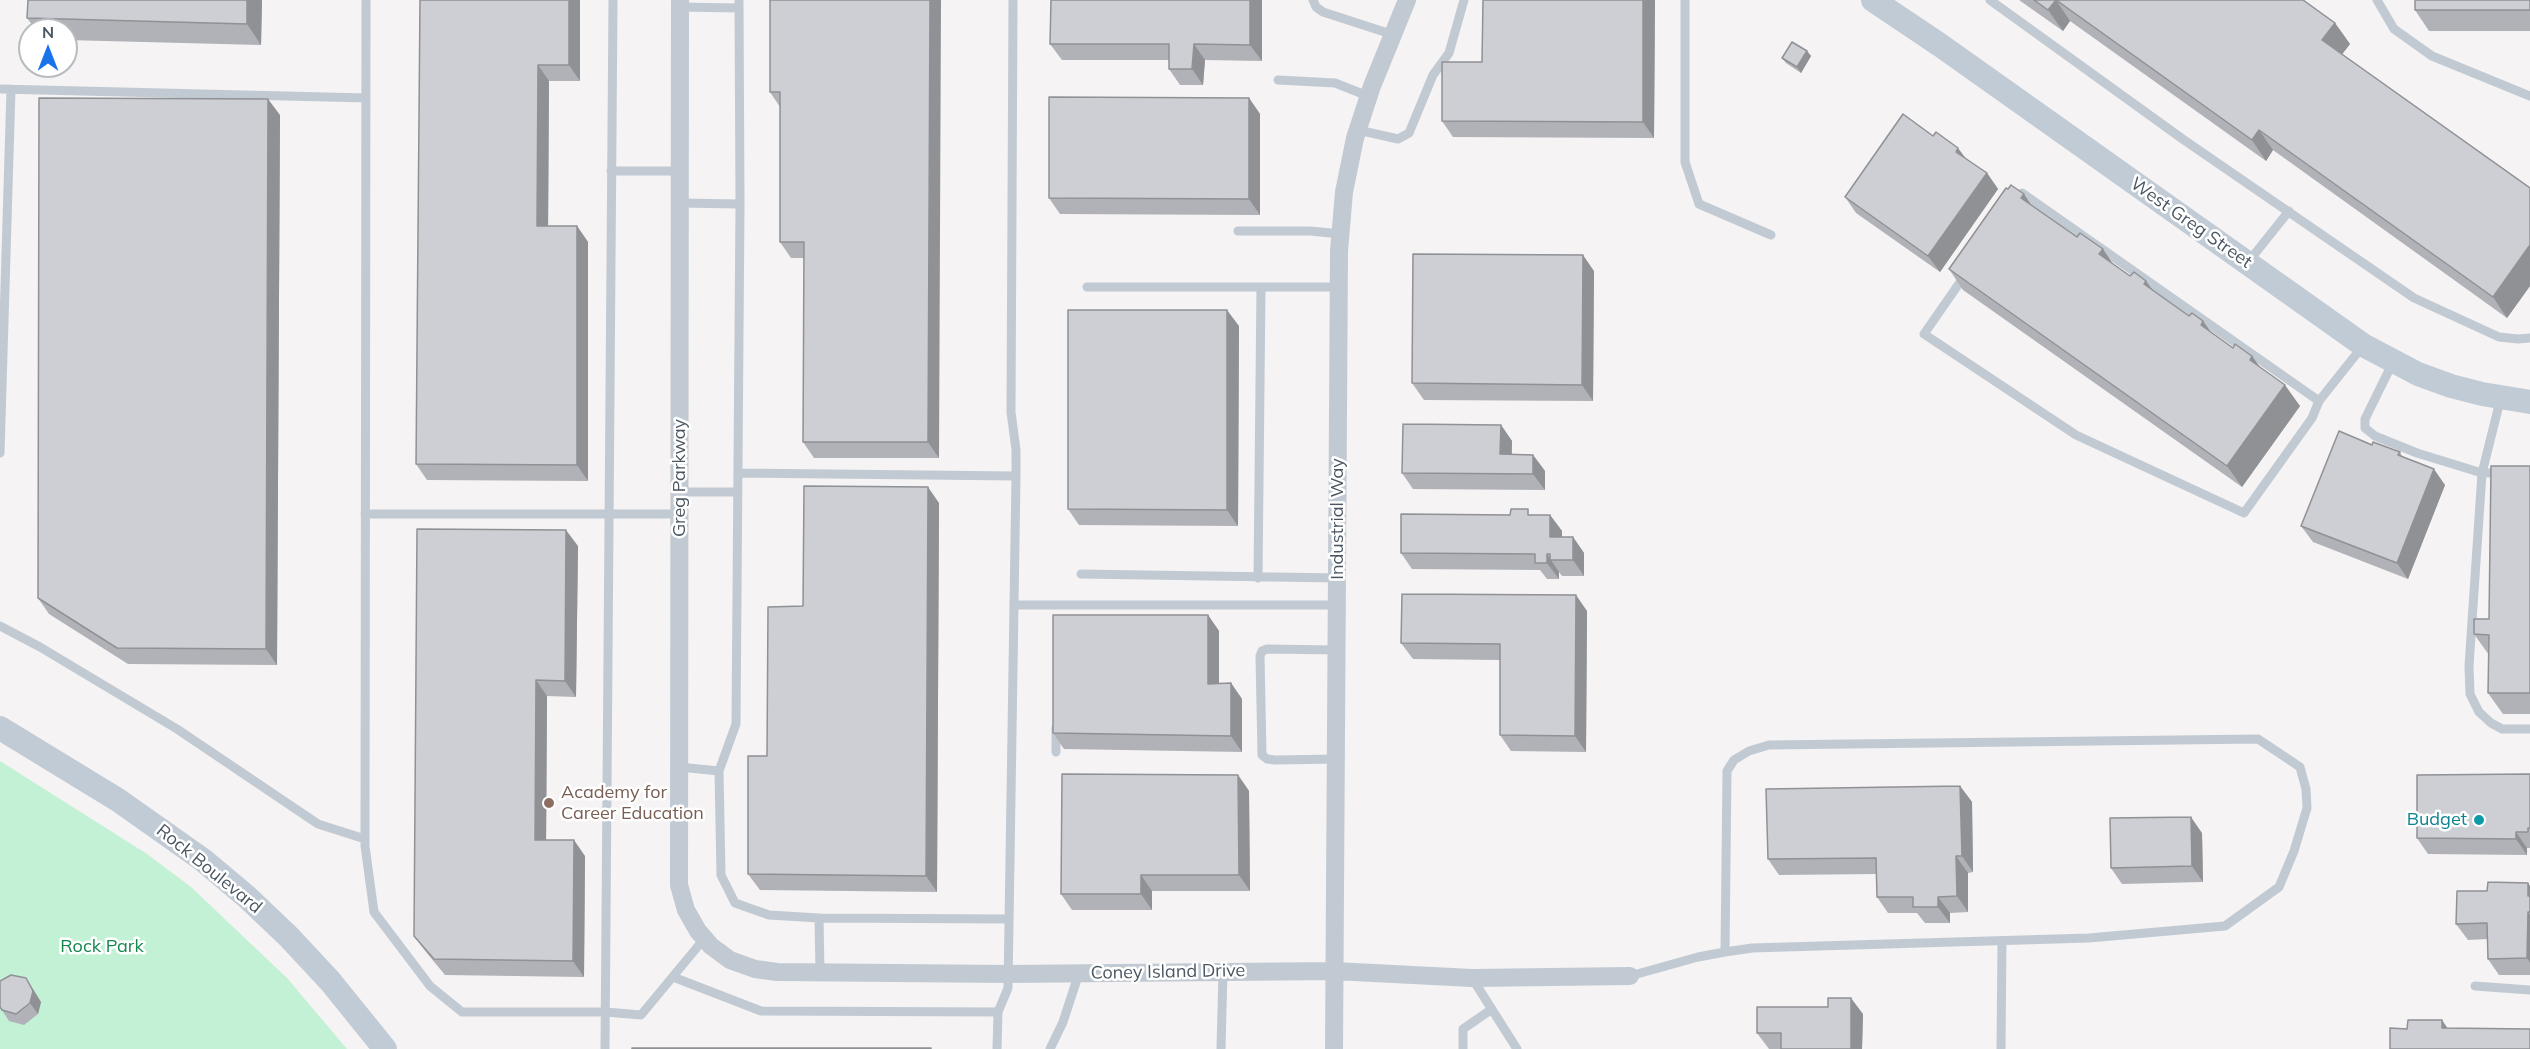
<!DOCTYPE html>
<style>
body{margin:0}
#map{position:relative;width:2530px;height:1049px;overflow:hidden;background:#f5f3f3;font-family:Mulish,sans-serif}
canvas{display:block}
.north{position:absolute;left:18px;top:18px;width:60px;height:60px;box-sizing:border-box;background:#fff;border:2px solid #b7bbc0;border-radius:50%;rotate:0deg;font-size:16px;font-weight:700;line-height:24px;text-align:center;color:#4a5661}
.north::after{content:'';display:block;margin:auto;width:21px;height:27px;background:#1a73e8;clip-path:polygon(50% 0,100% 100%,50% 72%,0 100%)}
</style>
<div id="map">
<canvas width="2530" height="1049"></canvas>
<div class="north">N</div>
</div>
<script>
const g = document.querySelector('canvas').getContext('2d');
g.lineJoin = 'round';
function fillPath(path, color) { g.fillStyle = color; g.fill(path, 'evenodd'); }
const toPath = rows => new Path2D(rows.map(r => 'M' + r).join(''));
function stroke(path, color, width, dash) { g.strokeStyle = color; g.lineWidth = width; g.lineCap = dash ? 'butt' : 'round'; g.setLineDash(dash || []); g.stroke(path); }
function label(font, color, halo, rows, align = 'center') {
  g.font = font + ' Mulish,sans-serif'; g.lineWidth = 5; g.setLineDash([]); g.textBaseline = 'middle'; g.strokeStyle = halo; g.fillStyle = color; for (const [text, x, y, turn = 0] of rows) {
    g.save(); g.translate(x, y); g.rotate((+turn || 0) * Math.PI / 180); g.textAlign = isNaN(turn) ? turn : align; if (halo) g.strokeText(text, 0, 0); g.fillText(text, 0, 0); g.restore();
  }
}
const green = toPath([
 [0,761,147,854,191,887,287,978,347,1049,0,1049]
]);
const lane = toPath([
 [366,0,365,846,374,912,430,986,462,1012,606,1012,641,1015,704,939],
 [739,0,740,204,736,724,719,771,721,875,735,903,769,915,819,918],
 [1313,0,1316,7,1323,12,1394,35],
 [1685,0,1685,162,1699,204,1771,235],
 [1990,0,2184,140,2414,298,2499,337,2518,339,2530,338],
 [2377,0,2394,29,2432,56,2530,96],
 [680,7,739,8],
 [1278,80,1335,83,1368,96],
 [0,89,366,98],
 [1358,130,1398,139,1409,133,1433,75,1449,53,1464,0],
 [611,171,680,171],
 [680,203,740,204],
 [2016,203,2022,193,2319,401],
 [1238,231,1310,231,1341,234],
 [2249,261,2289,211],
 [1965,275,1924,334,2076,435,2244,513,2312,418,2319,401,2362,347],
 [1087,287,1339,287],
 [2393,362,2365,419,2365,428,2375,436,2417,453,2482,473,2503,473],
 [2501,397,2482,473,2469,666,2470,694,2479,712,2491,723,2502,729,2530,729],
 [0,453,11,89],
 [738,473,1016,476],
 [680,492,738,492],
 [365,514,680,514],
 [1081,574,1337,578],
 [1258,578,1261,287],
 [1014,605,1337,605],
 [0,626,40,647,177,729,318,824,365,839],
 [1056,752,1056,728],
 [1336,759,1275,760,1267,759,1262,755,1260,656,1262,651,1267,649,1337,650],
 [679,767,719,771],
 [820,972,819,918,1008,919],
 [1630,976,1698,957,1725,952,1752,948,2089,938,2225,926,2279,887,2294,851,2307,808,2306,789,2300,767,2258,739,1769,745,1749,751,1734,760,1727,771,1725,952],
 [673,977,761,1011,998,1012,1008,988,1016,476,1016,450,1011,412,1013,0],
 [1472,978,1517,1049],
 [2475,986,2530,990],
 [605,1049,613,0],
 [997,1049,998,1012],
 [1050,1049,1063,1022,1079,973],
 [1221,1049,1223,971],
 [1463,1049,1463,1029,1492,1009],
 [2001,1049,2002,941]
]);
const street = toPath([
 [680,0,679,885,686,910,698,931,711,946,730,960,755,969,777,972,1008,974,1334,971,1472,978,1630,976],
 [1334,1049,1339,251,1344,192,1355,138,1372,86,1407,0]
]);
const secondary = toPath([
 [1873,0,1940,45,2363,345,2418,374,2451,386,2482,394,2530,402],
 [0,728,118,800,203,860,247,897,289,937,330,981,385,1049]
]);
const wall = toPath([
 [262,0,261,45,66,40,66,30,36,30,27,18],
 [420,0,580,0,580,81,549,81,548,226,577,226,588,242,588,481,427,480,416,464],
 [770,0,939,458,814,458,803,442,804,258,791,258,780,242,780,107,770,92],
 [1051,0,1262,0,1262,61,1205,60,1203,85,1180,85,1169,69,1169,60,1062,60,1050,44],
 [1483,0,1655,0,1654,138,1453,137,1442,121,1482,62],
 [2019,0,2303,0,2335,23,2350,44,2342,54,2530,188,2530,286,2507,318,2273,150,2266,161,2070,21,2063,31],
 [2530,0,2530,31,2429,31,2415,10],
 [1807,51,1811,56,1801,73,1786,63,1782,58],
 [1249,98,1260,114,1260,215,1060,214,1049,198],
 [280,115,277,665,128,664,49,614,38,598],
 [1965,158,1987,173,1998,189,1940,272,1856,213,1845,197],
 [2032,206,2130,276,2146,281,2153,290,2233,348,2252,356,2259,366,2300,406,2242,487,1963,290,1949,269],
 [1594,271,1593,401,1424,400,1412,383],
 [1239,326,1238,526,1079,525,1068,509],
 [1501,425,1512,441,1512,454,1533,455,1545,471,1545,490,1413,489,1402,473],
 [2372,445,2400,452,2402,456,2445,485,2408,579,2313,542,2301,526],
 [2530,466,2530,714,2503,714,2488,693,2489,655,2474,634,2489,619],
 [939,503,937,892,760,890,748,874,767,756,803,606],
 [1531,515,1550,515,1562,531,1562,537,1573,537,1584,553,1584,576,1562,576,1559,572,1559,579,1547,579,1540,570,1412,569,1401,553],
 [578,546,576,697,547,696,546,840,585,856,584,977,445,975,426,952,414,936],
 [1587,611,1586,752,1511,751,1500,735,1500,660,1413,659,1401,643],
 [1208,615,1219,631,1219,684,1231,683,1242,699,1242,752,1064,749,1053,733],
 [2530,774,2530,848,2527,848,2527,855,2428,854,2417,838],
 [1238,775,1249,791,1250,891,1152,891,1152,910,1072,910,1061,894],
 [1960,786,1972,802,1973,872,1968,873,1968,912,1950,913,1950,923,1925,923,1917,913,1888,913,1877,897,1877,874,1779,875,1768,859],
 [2202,833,2203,882,2122,884,2111,868],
 [2528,883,2530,886,2530,975,2499,975,2488,959,2488,939,2468,940,2456,924,2487,891],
 [33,989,41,1002,38,1014,24,1025,9,1021,0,1007],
 [1863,1014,1862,1049,1769,1049,1757,1033]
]);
const shadedWall = toPath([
 [247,0,262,0,261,45,247,24],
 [569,0,580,0,580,81,569,65],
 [930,0,941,0,939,458,928,442],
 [1250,0,1262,0,1262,61,1250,45],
 [1643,0,1655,0,1654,138,1643,122],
 [2056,0,2070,21,2063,31,2048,10],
 [2335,23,2350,44,2337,61,2322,40],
 [1194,44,1205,60,1203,85,1192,69],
 [1807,51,1811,56,1801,73,1797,67],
 [538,65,549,81,548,242,537,226],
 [1249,98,1260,114,1260,215,1249,199],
 [268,99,280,115,277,665,266,649],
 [2259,130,2273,150,2266,161,2252,140],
 [1958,148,1970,164,1956,152],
 [1987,173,1998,189,1940,272,1928,256],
 [2024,194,2038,215,2021,198],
 [577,226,588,242,588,481,577,465],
 [2530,245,2530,286,2507,318,2493,297],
 [2103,249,2117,270,2099,254],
 [1583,255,1594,271,1593,401,1582,385],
 [2146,281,2161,302,2144,284],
 [1227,310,1239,326,1238,526,1227,510],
 [2203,321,2218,342,2201,325],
 [2252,356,2267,377,2250,360],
 [2285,385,2300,406,2242,487,2227,466],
 [1501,425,1512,441,1511,470,1500,454],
 [1533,455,1545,471,1545,490,1533,474],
 [2434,469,2445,485,2408,579,2397,563],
 [928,487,939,503,937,892,926,876],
 [1550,515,1562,531,1562,553,1550,537],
 [566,530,578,546,576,697,565,681],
 [1573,537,1584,553,1584,576,1573,560],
 [1547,554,1559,572,1559,579,1547,563],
 [1576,595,1587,611,1586,752,1575,736],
 [1208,615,1219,631,1219,700,1208,684],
 [536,680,547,696,546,856,535,840],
 [1231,683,1242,699,1242,752,1231,736],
 [1238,775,1249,791,1250,891,1239,875],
 [1960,786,1972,802,1973,872,1962,856],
 [2191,817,2202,833,2203,882,2192,866],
 [2516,832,2527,848,2527,855,2516,839],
 [574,840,585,856,584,977,573,961],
 [1956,856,1968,873,1968,912,1957,896],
 [1141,875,1152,891,1152,910,1141,894],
 [2528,883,2530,886,2530,899,2528,896],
 [1938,897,1950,913,1950,923,1938,907],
 [2528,912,2530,915,2530,963,2527,958],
 [26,978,41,1002,38,1014,30,1003],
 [1851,998,1863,1014,1862,1049,1851,1049],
 [2442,1020,2453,1036,2442,1028]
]);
const building = toPath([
 [28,0,247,0,247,24,27,18,28,0],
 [420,0,569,0,569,65,538,65,537,226,577,226,577,465,416,464,420,0],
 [770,0,930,0,928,442,803,442,804,242,780,242,780,92,770,92,770,0],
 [1051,0,1250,0,1250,45,1194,44,1192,69,1169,69,1169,44,1050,44,1051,0],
 [1483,0,1643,0,1643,122,1442,121,1442,62,1482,62,1483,0],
 [2034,0,2056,0,2048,10,2034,0],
 [2056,0,2303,0,2335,23,2322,40,2530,188,2530,245,2493,297,2259,130,2252,140,2056,0],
 [2415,0,2530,0,2530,10,2415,10,2415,0],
 [1792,42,1807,51,1797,67,1782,58,1792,42],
 [1049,97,1249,98,1249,199,1049,198,1049,97],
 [39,98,268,99,266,649,117,648,38,598,39,98],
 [1903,114,1933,136,1936,132,1958,148,1956,152,1987,173,1928,256,1845,197,1903,114],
 [2011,185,2024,194,2021,198,2077,237,2080,233,2103,249,2099,254,2130,276,2134,272,2146,281,2144,284,2189,316,2192,313,2203,321,2201,325,2233,348,2235,344,2249,354,2252,356,2250,360,2285,385,2227,466,1949,269,2006,188,2008,189,2011,185],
 [1413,254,1583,255,1582,385,1412,383,1413,254],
 [1068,310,1227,310,1227,510,1068,509,1068,310],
 [1403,424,1501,425,1500,454,1533,455,1533,474,1402,473,1403,424],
 [2339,431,2372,445,2373,442,2400,452,2398,455,2434,469,2397,563,2301,526,2339,431],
 [2491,466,2530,466,2530,693,2488,693,2489,635,2474,634,2474,619,2489,619,2491,466],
 [804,486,928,487,926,876,748,874,748,756,767,756,768,607,803,606,804,486],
 [1511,509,1528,509,1528,515,1550,515,1550,537,1573,537,1573,560,1550,560,1550,554,1547,554,1547,563,1535,563,1535,554,1401,553,1401,514,1510,515,1511,509],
 [417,529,566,530,565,681,536,680,535,840,574,840,573,961,434,959,414,936,417,529],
 [1402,594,1576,595,1575,736,1500,735,1500,644,1401,643,1402,594],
 [1053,615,1208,615,1208,684,1231,683,1231,736,1053,733,1053,615],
 [1062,774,1238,775,1239,875,1141,875,1141,894,1061,894,1062,774],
 [2530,774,2530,828,2528,828,2528,832,2516,832,2516,839,2417,838,2417,775,2530,774],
 [1960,786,1962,856,1956,856,1957,896,1938,897,1938,907,1913,907,1913,897,1877,897,1876,858,1768,859,1766,789,1960,786],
 [2191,817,2192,866,2111,868,2110,818,2191,817],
 [2488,882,2528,883,2528,896,2530,896,2530,912,2528,912,2527,958,2488,959,2487,923,2456,924,2457,891,2487,891,2488,882],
 [11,975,26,978,33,991,30,1003,16,1014,2,1010,0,1007,0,981,11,975],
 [1828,998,1851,998,1851,1049,1781,1049,1781,1033,1757,1033,1757,1007,1828,1007,1828,998],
 [2408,1020,2442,1020,2442,1028,2530,1029,2530,1049,2390,1049,2390,1028,2407,1029,2408,1020],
 [632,1048,931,1048,931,1049,632,1049,632,1048]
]);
const markers = [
 [549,803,6,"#8d6e63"],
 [2479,820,6,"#0f9aa8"]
];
const streetNames = [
 ["West Greg Street",2191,223,35],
 ["Greg Parkway",680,478,-90],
 ["Industrial Way",1338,519,-90],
 ["Rock Boulevard",209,869,39],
 ["Coney Island Drive",1168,972,-1]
];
const educationNames = [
 ["Academy for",561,793],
 ["Career Education",561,814]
];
const cultureNames = [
 ["Budget",2467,820]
];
const parkNames = [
 ["Rock Park",102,947]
];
fillPath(green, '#c3f1d5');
stroke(lane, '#c1cad2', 9);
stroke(street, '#c1cad2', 18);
stroke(secondary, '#c1cbd6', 24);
fillPath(wall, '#b0b2b7');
fillPath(shadedWall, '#909195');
fillPath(building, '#cdcfd5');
stroke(building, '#909195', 1.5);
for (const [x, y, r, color] of markers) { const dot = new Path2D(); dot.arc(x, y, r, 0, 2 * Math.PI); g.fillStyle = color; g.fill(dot); stroke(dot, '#fff', 2); }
label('18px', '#4a5661', '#fff', streetNames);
label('18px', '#785e54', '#fff', educationNames, 'left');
label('18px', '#0d838f', '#fff', cultureNames, 'right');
label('18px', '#17864f', '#fff', parkNames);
</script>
